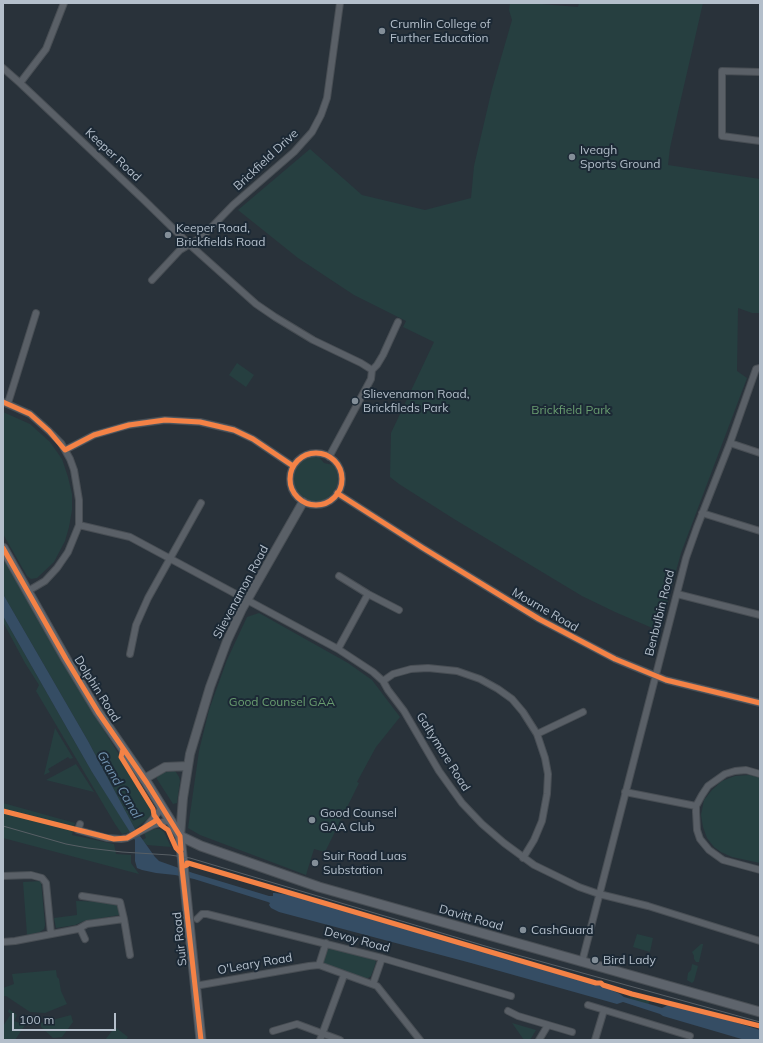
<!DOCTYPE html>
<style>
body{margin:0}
#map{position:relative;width:763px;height:1043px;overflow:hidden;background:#29323a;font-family:Mulish,sans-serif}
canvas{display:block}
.frame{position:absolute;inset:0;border:4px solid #b4bfcb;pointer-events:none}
.scale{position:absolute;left:12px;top:1013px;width:104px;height:18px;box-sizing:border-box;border:2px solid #b4bfcb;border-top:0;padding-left:5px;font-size:12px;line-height:14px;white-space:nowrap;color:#b4bfcb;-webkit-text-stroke:3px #1c2935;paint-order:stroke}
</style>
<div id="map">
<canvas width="763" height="1043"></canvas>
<div class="frame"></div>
<div class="scale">100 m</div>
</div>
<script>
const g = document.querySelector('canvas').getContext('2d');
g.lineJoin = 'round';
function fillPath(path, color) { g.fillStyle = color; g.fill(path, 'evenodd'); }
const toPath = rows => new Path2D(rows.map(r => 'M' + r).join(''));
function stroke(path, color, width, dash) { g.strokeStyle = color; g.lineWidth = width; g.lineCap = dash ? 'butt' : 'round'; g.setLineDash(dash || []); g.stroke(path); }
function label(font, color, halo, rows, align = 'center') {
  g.font = font + ' Mulish,sans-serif'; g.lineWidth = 4; g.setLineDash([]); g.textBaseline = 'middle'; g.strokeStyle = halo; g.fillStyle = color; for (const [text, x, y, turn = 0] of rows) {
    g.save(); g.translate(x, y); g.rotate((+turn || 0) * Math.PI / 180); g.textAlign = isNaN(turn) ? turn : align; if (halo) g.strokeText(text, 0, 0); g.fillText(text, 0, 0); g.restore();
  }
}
const green = toPath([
 [510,3,528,3,578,7,579,3,703,3,677,116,670,148,668,165,760,179,760,313,752,313,738,308,737,371,747,378,681,553,660,630,650,627,615,612,582,596,454,519,399,484,390,477,391,433,434,342,403,327,406,321,354,295,298,258,238,210,310,149,362,195,425,210,471,198,474,166,492,89,512,20,509,10],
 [237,363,254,375,246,387,229,375],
 [3,412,30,424,50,442,62,459,68,477,72,494,72,510,69,527,65,541,54,562,37,578,31,579,27,576,3,534],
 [313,456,319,457,324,463,333,465,336,469,338,477,337,486,332,494,325,500,316,502,307,500,300,495,295,489,293,480,294,472,298,464,305,459],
 [3,559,99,722,153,810,151,816,135,829,88,741,3,594],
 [259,613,348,663,372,680,400,717,376,747,357,782,359,783,325,852,314,849,306,875,200,835,188,828,199,751,209,710,227,660,247,617],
 [3,616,92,772,131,832,122,834,115,824,36,691,39,685,25,663,3,622],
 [55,728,73,758,70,759,68,757,48,769,50,772,44,775],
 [76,764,94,792,46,780],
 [172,769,176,772,179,777,180,781,177,803,173,804,157,779,157,776,162,771],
 [749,775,760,777,760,863,732,857,721,852,714,847,707,838,703,827,701,815,704,800,712,790,722,781,735,776],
 [3,803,75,823,72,835,114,844,116,854,131,855,131,863,139,874,3,838],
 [155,829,160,829,164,832,171,847,147,845,142,840,146,838,144,833],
 [41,881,45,925,44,929,40,932,27,935,23,882],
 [76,901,116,902,121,907,119,915,84,921,75,925,56,928,54,918,77,915],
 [637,934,653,938,650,952,633,947],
 [701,944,703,944,703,945,699,962,696,962,694,959,694,956,692,952],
 [329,946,375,960,376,962,371,976,368,978,363,978,325,965,323,961,327,948],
 [692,964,698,966,694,981,692,983,687,980,688,973,691,970],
 [56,970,57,977,59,979,61,991,67,1004,45,1013,30,1012,6,996,3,996,3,988,14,984,12,974],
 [628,994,645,999,650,1001,648,1005,631,1000],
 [9,1009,17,1015,14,1021,25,1025,15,1040,6,1040,3,1038,3,1026,11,1014,8,1012],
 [71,1015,73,1022,62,1037,53,1038,41,1027,41,1023],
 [512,1023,536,1030,530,1040,524,1040],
 [115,1027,128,1037,126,1040,105,1040]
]);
const water = toPath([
 [3,594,88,741,135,829,155,857,159,861,193,873,269,896,273,896,273,893,275,893,289,895,367,916,596,984,599,984,620,994,624,997,656,1006,662,1008,668,1005,702,1012,760,1030,760,1040,745,1040,663,1016,660,1014,623,1002,617,1004,471,963,279,912,271,908,269,905,270,903,268,902,194,879,175,875,156,873,142,870,137,868,135,861,135,840,92,772,3,616]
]);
const minor = toPath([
 [3,68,20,83,144,200,190,245,256,304,275,317,313,340,361,363,372,370],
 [760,72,722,71,722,136,760,141],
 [20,83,46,49,64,3],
 [152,280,180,250,202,237,233,205,294,152,312,132,321,115,327,98,340,3],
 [372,370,377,365,383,355,398,322],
 [3,402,30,414,49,431,61,443,70,459,74,470,79,500,79,525,68,552,57,568,45,581,28,591],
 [8,403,36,313],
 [730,443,760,453],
 [65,450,94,435,129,425,165,420,200,422,234,430,253,439,293,466],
 '290 479a26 26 0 1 1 52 0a26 26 0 1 1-52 0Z',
 [329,457,371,379,372,370],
 [337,493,423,548,539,619,615,659,666,680,760,703],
 [702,513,760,531],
 [79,525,130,537,338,649,373,672,383,681,388,690,404,711,439,771,462,803,482,824,504,843,534,865,579,887,599,894,648,906,760,941],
 [339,576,368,594,399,610],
 [677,594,760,615],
 [338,649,368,594],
 [130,654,136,625,148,598,201,503],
 [383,681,393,674,411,669,428,668,457,671,480,679,498,689,512,699,523,712,537,734,545,758,548,774,547,794,542,821,534,840,523,858],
 [537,734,583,712],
 [760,774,746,770,735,771,725,774,708,786,702,795,696,806,696,812,697,830,700,839,709,850,723,860,760,870],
 [625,792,696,806],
 [80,824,78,830,107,838,121,839,127,838,153,825,170,820],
 [146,827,162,808],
 [3,876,31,875,42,878,46,883,51,934],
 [124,919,130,955],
 [197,919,202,914,207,914,382,958,511,996],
 [80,928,85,939],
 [3,942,15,941,78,929,87,924,124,919,120,902,82,896],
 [582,962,686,558,697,527,730,443,756,369,760,368],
 [319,965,326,943],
 [373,984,382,958],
 [195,986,309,966,319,965,377,986,420,1040],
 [588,1005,690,1036],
 [508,1011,518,1016,572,1032],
 [273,1031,297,1024,340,1040],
 [320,1040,344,975],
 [539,1040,548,1025],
 [595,1040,604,1010]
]);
const tertiary = toPath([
 [144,779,165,767,188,766],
 [180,836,183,798,190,754,210,687,227,641,242,609,303,502]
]);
const secondary = toPath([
 [3,548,66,659,98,712,147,783,180,836,201,1040],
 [180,836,201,846,319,887,760,1012]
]);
const tram = toPath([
 [3,826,66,844,88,848,122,852,170,855,190,858,492,948,760,1022]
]);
const cycleway = toPath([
 [3,402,30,414,49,431,65,450,94,435,129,425,165,420,200,422,234,430,253,439,293,466],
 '290 479a26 26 0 1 1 52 0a26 26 0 1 1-52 0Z',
 [337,493,423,548,539,619,615,659,666,680,760,703],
 [3,548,66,659,98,712,147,783,175,828,180,836,181,850],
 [123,749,121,757,153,809,154,815,161,825,168,830,176,848,181,853,182,867,187,865,187,863,188,863,596,983,601,983,603,985,632,994,760,1026],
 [3,811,114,839,127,838,157,820],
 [182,868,201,1040]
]);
const markers = [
 [382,31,4,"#838e98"],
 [572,157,4,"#838e98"],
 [168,235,4,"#838e98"],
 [355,401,4,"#838e98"],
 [312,820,4,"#838e98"],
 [315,863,4,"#838e98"],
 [523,930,4,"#838e98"],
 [595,960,4,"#838e98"]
];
const poiNames = [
 ["Crumlin College of",390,24],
 ["Further Education",390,38],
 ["Iveagh",580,150],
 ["Sports Ground",580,164],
 ["Keeper Road,",176,228],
 ["Brickfields Road",176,242],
 ["Slievenamon Road,",363,394],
 ["Brickfileds Park",363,408],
 ["Good Counsel",320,813],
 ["GAA Club",320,827],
 ["Suir Road Luas",323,856],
 ["Substation",323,870],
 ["CashGuard",531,930],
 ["Bird Lady",603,960]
];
const streetNames = [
 ["Keeper Road",113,155,43],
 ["Brickfield Drive",266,160,-43],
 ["Slievenamon Road",241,592,-62],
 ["Mourne Road",545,610,30],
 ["Benbulbin Road",660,613,-76],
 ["Dolphin Road",97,689,58],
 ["Galtymore Road",443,752,58],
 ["Davitt Road",471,918,16],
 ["Suir Road",180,939,-96],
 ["Devoy Road",357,940,15],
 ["O'Leary Road",255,964,-10]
];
const parkNames = [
 ["Brickfield Park",571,410],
 ["Good Counsel GAA",282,702]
];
const waterNames = [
 ["Grand Canal",119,785,60]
];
fillPath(green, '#263f40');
fillPath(water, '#354d64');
stroke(minor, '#484e54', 8);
stroke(tertiary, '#484e54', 10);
stroke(secondary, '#484e54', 11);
stroke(minor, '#5a6067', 6);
stroke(tertiary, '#5a6067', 8);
stroke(secondary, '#5e646c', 9);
stroke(tram, '#585f65', 1);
stroke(cycleway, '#f48246', 5);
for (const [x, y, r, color] of markers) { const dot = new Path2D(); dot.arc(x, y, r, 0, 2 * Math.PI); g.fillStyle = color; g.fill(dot); stroke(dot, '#1c2935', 1.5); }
label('12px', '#b4bfcb', '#1c2935', poiNames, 'left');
label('12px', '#b4bfcb', '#1c2935', streetNames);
label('12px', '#699d70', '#1c2935', parkNames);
label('italic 13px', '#7293b0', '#1c2935', waterNames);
</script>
